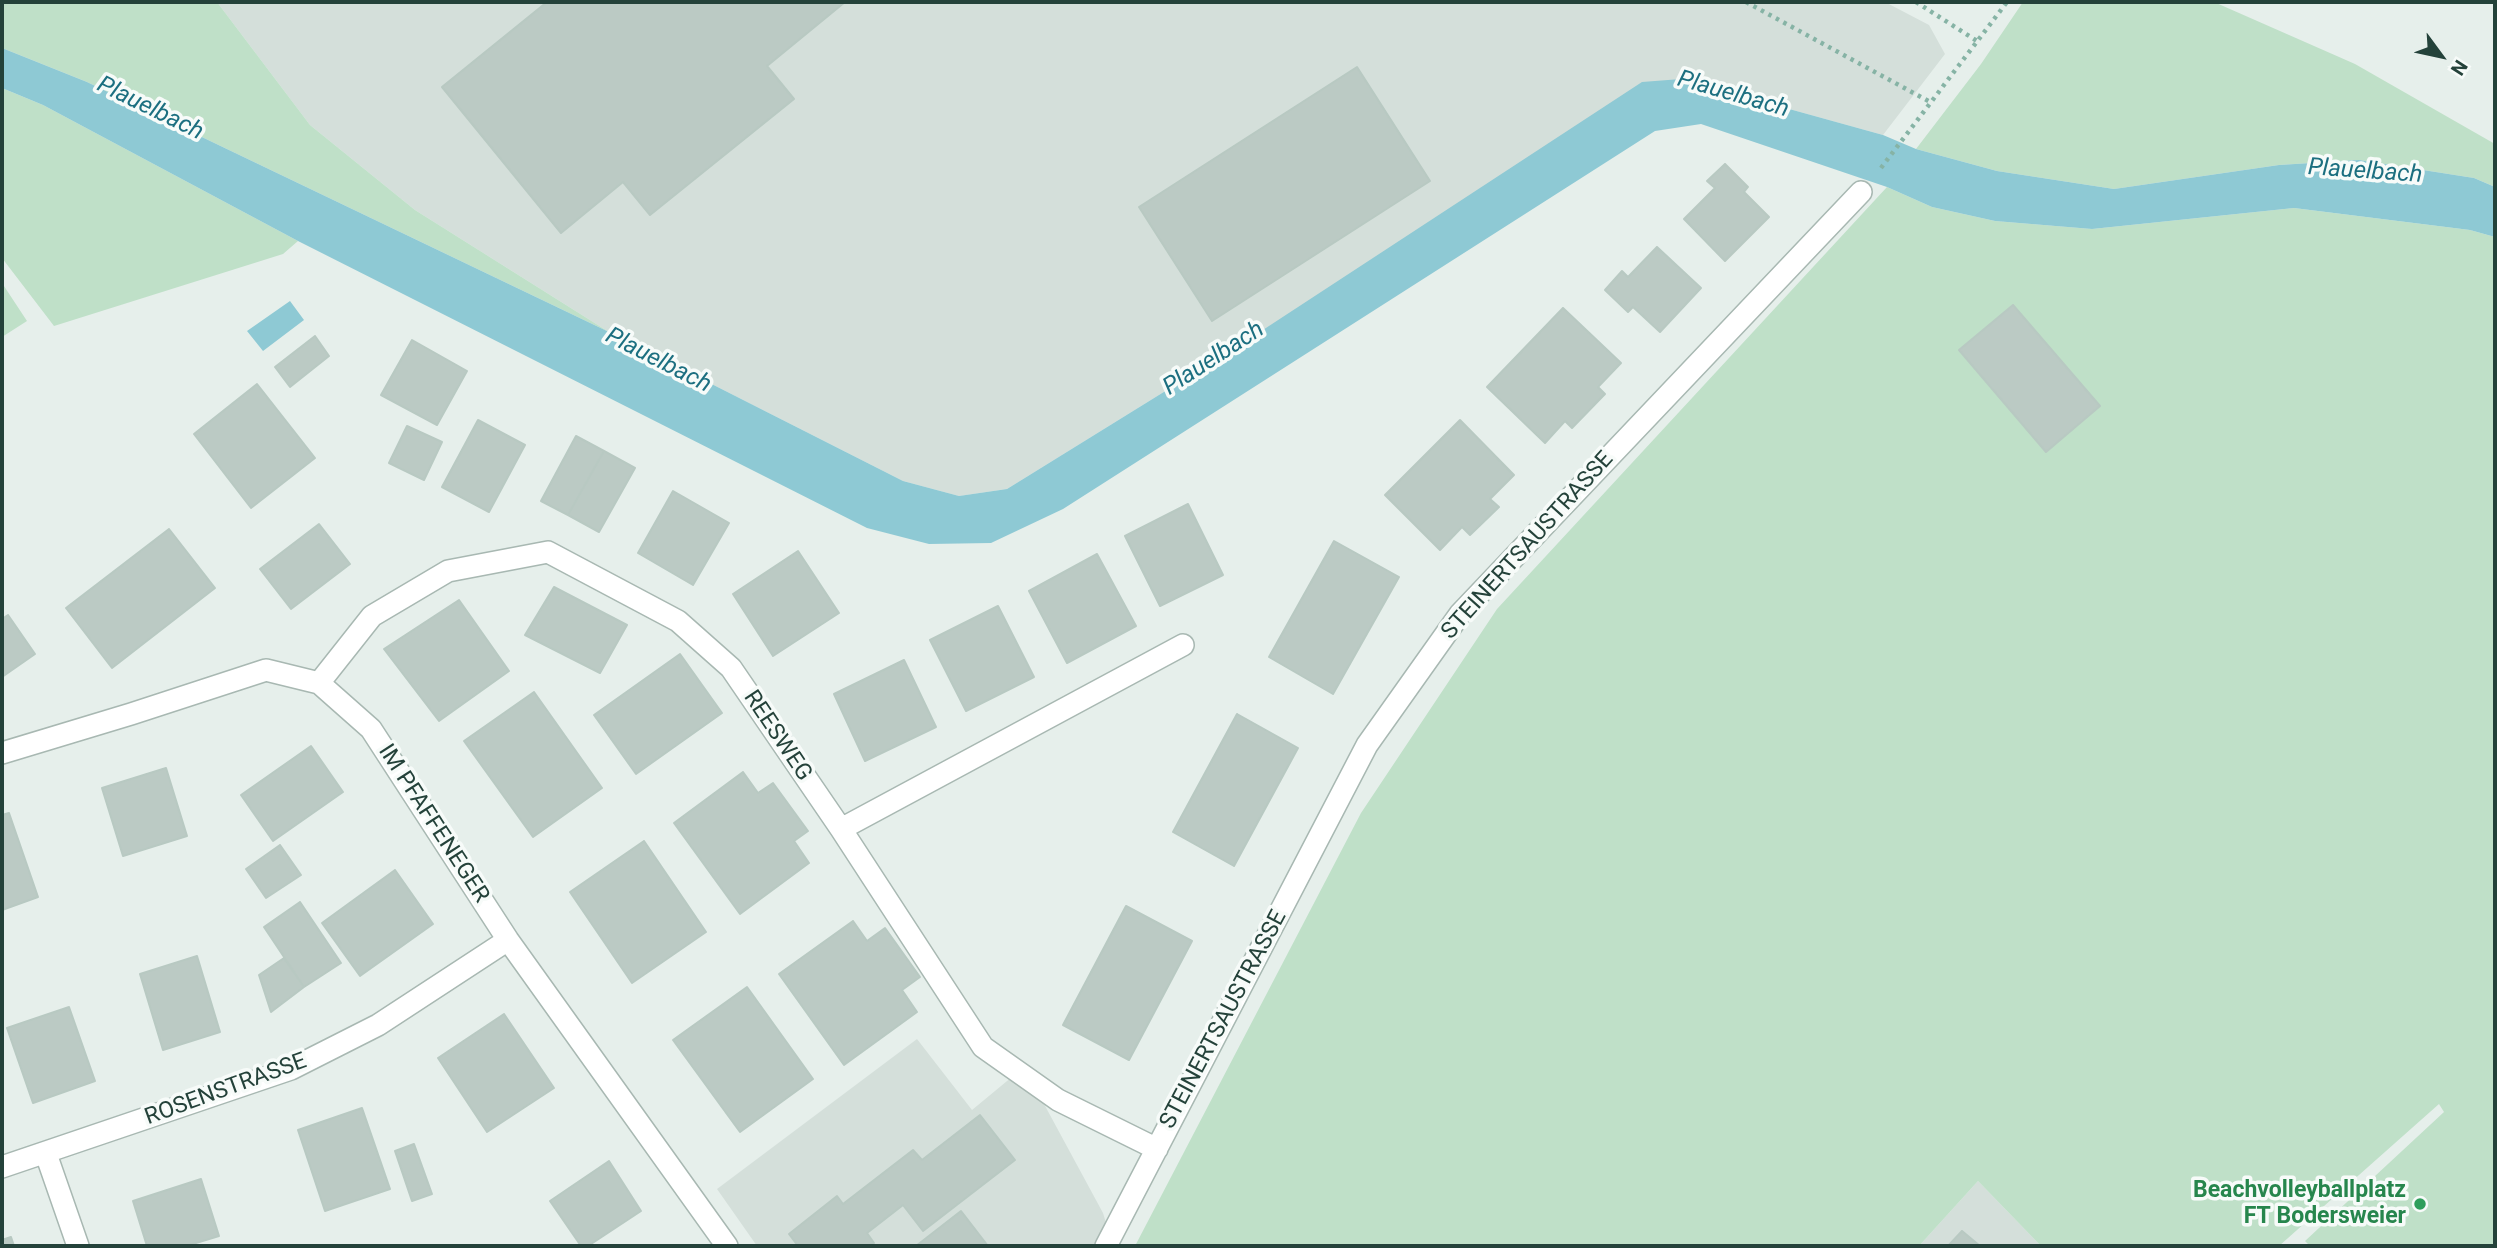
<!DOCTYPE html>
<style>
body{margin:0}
#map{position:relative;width:2497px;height:1248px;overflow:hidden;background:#e6efeb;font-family:Roboto,sans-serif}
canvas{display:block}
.frame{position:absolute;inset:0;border:4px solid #24423a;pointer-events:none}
.north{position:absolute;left:2406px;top:21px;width:70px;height:70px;-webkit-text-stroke:5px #f7fbf9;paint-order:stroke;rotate:123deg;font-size:19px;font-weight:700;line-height:28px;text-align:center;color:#24423a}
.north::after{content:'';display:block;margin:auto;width:24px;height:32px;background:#24423a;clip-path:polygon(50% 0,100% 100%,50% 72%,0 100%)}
</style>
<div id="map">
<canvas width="2497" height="1248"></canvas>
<div class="frame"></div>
<div class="north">N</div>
</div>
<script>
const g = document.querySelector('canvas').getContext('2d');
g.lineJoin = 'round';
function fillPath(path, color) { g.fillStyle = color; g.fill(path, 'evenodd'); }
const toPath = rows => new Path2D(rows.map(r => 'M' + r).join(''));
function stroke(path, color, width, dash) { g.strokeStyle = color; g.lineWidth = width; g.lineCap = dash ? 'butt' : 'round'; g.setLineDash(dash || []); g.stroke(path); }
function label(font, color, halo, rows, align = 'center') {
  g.font = font + ' Roboto,sans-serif'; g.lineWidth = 7; g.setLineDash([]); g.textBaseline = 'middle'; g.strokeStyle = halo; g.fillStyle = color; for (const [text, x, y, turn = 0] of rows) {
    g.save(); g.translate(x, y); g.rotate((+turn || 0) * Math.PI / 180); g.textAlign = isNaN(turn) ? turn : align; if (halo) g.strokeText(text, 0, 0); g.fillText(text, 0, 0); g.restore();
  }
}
const built = toPath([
 [217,2,1885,2,1929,25,1945,54,1883,135,1681,79,1243,343,1007,489,959,496,903,481,609,332,415,210,310,125],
 [917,1039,972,1110,1024,1067,1103,1213,1113,1246,757,1246,717,1189],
 [1978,1181,2041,1246,1919,1246]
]);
const green = toPath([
 [2,2,217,2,310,125,415,210,609,332,87,82,2,48],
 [2023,2,2214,2,2355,64,2495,144,2495,187,2474,178,2359,160,2279,165,2114,189,1997,171,1916,149,1981,64],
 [2,88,43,105,298,241,283,254,54,326,2,258],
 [1887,187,1932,207,1995,221,2092,229,2294,208,2470,230,2495,237,2495,1246,2310,1246,2305,1241,2444,1112,2439,1104,2279,1246,2041,1246,1978,1181,1919,1246,1135,1246,1361,813,1497,609],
 [2,283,27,321,2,337]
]);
const water = toPath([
 [2,48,87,82,609,332,903,481,959,496,1007,489,1243,343,1642,82,1681,79,1883,135,1916,149,1997,171,2114,189,2279,165,2359,160,2474,178,2495,187,2495,237,2470,230,2294,208,2092,229,1995,221,1932,207,1887,187,1701,124,1655,131,1063,509,991,543,929,544,867,528,298,241,43,105,2,88],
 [290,301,304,320,263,351,247,331]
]);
const building = toPath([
 [547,2,845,2,767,66,794,99,650,215,623,182,561,233,442,87,547,2],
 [1357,67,1430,181,1212,321,1139,207,1357,67],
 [1725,164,1748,187,1744,192,1769,217,1725,261,1684,219,1715,188,1707,181,1725,164],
 [1657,247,1701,288,1660,332,1633,307,1628,312,1605,290,1622,271,1628,277,1657,247],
 [2013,305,2100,406,2046,452,1959,350,2013,305],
 [1563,308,1621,363,1598,387,1605,394,1572,428,1565,421,1545,443,1487,387,1563,308],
 [315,336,329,356,290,387,275,367,315,336],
 [412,340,467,371,437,425,381,395,412,340],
 [257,384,315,458,251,508,194,434,257,384],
 [478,420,525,445,489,512,442,487,478,420],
 [1460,420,1514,475,1490,499,1499,507,1470,535,1462,527,1440,550,1385,495,1460,420],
 [407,426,442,442,424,480,389,463,407,426],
 [576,436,604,451,568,515,541,501,576,436],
 [604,451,635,468,599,532,568,515,604,451],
 [673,491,729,523,693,585,638,553,673,491],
 [1188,504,1223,575,1160,606,1125,536,1188,504],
 [319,524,350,564,291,609,260,569,319,524],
 [169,529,215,588,112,668,66,608,169,529],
 [1334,541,1399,577,1333,694,1269,657,1334,541],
 [798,551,839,613,773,656,733,594,798,551],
 [1097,554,1136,626,1067,663,1029,591,1097,554],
 [554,587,627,625,600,673,525,635,554,587],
 [459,600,509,671,439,721,384,649,459,600],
 [998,606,1034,677,966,711,930,640,998,606],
 [8,615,35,654,2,677,2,619,8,615],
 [680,654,722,713,636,774,594,715,680,654],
 [904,660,936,727,865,761,834,694,904,660],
 [534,692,602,788,533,837,464,741,534,692],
 [1237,714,1298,748,1234,866,1173,832,1237,714],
 [311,746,343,792,273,841,241,795,311,746],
 [166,768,187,836,123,856,102,788,166,768],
 [743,772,758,793,773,783,808,831,794,841,809,863,740,914,674,823,743,772],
 [9,813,38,897,2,910,2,815,9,813],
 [644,841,706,932,632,983,570,892,644,841],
 [280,845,301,875,266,898,246,869,280,845],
 [395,870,433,924,360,976,322,923,395,870],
 [300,902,341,963,304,987,264,927,300,902],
 [1126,906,1192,941,1129,1060,1063,1025,1126,906],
 [853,921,867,941,885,928,920,977,902,990,917,1012,844,1065,779,974,853,921],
 [197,956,220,1032,163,1050,140,974,197,956],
 [284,958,304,987,271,1012,259,975,284,958],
 [747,987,813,1079,740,1132,673,1040,747,987],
 [69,1007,95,1081,33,1103,7,1028,69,1007],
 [504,1014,554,1088,487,1132,438,1058,504,1014],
 [362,1108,390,1189,325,1211,298,1130,362,1108],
 [980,1115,1015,1160,923,1231,903,1205,867,1233,874,1243,869,1246,798,1246,789,1234,837,1196,843,1204,913,1150,922,1160,980,1115],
 [414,1144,432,1194,412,1201,395,1151,414,1144],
 [609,1161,641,1211,588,1246,581,1246,550,1201,609,1161],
 [201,1179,219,1236,186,1246,147,1246,133,1201,201,1179],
 [961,1211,988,1246,916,1246,961,1211],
 [1962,1231,1980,1246,1948,1246,1962,1231],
 [11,1237,14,1246,2,1246,2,1240,11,1237]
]);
const path = toPath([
 [1746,2,1932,103],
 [1916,2,1977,41],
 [1881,168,2007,2]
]);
const minor = toPath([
 [319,683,372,616,448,571,548,552,678,621,731,668,841,829,983,1047,1058,1100,1157,1149],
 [2,753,131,714,266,670,319,683,371,729,508,940,727,1246],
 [841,829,1183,645],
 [46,1154,78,1246],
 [2,1167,291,1069,378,1025,508,940],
 [1106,1246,1367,745,1460,614,1861,192]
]);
const markers = [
 [2420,1204,7,"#2e9e5b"]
];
const streetNames = [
 ["STEINERTSAUSTRASSE",1528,546,-48],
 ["REESWEG",777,736,56],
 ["IM PFAFFENEGER",433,824,57],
 ["STEINERTSAUSTRASSE",1224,1020,-62],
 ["ROSENSTRASSE",226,1090,-20]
];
const leisureNames = [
 ["Beachvolleyballplatz",2406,1191],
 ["FT Bodersweier",2406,1217]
];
const waterNames = [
 ["Plauelbach",1733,95,16],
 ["Plauelbach",150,109,26],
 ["Plauelbach",2365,172,4],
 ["Plauelbach",1214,359,-33],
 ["Plauelbach",658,361,27]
];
fillPath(built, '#d4dfda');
fillPath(green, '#bfe0c8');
fillPath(water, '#8ec9d4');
fillPath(building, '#bbcac4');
stroke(building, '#b8c9c2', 2);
stroke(minor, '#a8b8b2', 24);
stroke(path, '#86b3a5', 4.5, [3.5, 5]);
stroke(minor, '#fff', 21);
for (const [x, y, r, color] of markers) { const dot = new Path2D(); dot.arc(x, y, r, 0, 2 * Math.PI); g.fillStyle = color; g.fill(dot); stroke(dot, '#f7fbf9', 2.5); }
label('23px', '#24423a', '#f7fbf9', streetNames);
label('bold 23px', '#27864d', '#f7fbf9', leisureNames, 'right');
label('italic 24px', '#1c6f80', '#f7fbf9', waterNames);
</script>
